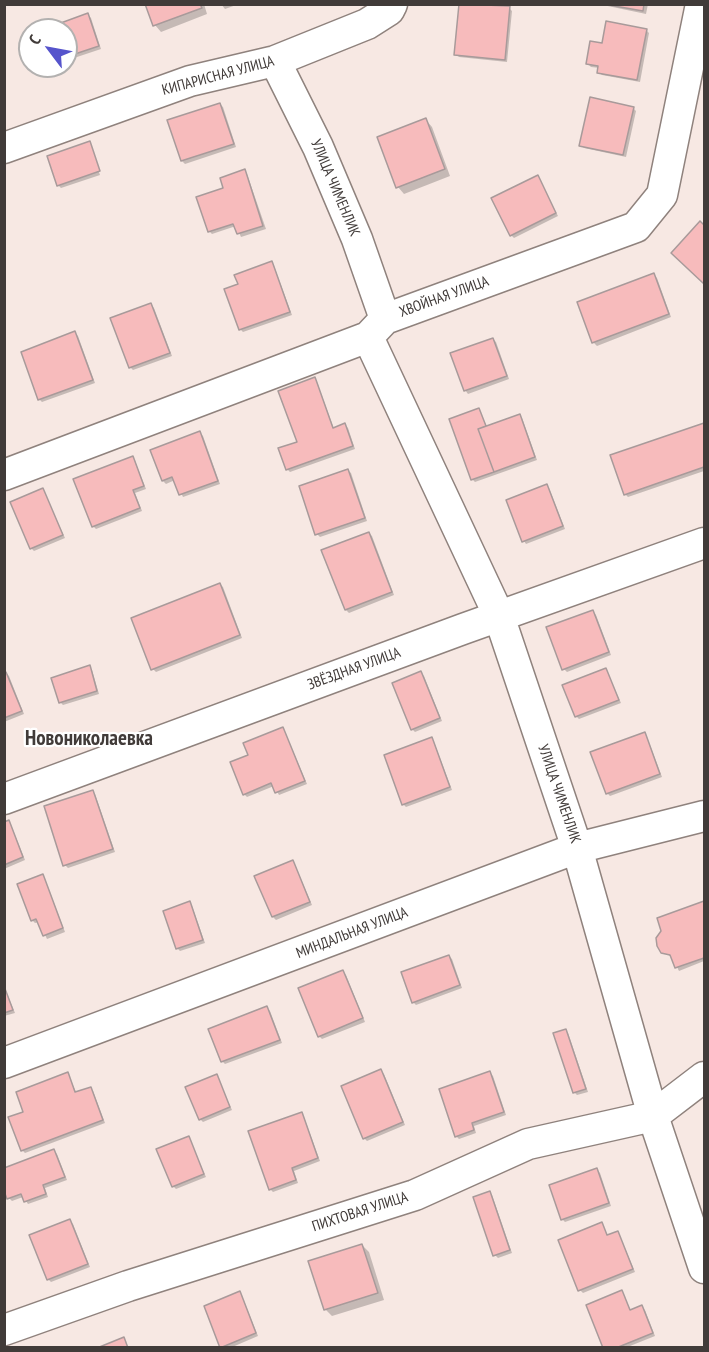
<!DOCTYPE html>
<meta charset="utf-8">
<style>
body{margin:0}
#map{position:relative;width:709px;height:1352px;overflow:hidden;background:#f7e8e3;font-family:"PT Sans Narrow",sans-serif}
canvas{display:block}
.frame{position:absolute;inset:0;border:6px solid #413b39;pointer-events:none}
.north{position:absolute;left:18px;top:18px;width:60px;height:60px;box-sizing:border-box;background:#fff;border:2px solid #b3b1b0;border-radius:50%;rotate:302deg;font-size:16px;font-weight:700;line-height:24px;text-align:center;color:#413b39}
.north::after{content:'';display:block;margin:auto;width:21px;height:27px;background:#5654cc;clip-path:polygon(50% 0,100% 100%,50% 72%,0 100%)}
</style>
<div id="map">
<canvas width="709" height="1352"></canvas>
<div class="frame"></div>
<div class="north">С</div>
</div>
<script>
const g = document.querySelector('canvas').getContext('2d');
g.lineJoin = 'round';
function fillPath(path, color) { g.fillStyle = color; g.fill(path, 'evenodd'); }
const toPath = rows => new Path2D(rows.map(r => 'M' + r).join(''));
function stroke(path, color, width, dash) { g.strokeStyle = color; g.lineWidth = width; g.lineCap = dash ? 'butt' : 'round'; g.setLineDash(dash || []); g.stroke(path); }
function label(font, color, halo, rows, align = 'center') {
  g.font = font + ' "PT Sans Narrow",sans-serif'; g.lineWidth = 4.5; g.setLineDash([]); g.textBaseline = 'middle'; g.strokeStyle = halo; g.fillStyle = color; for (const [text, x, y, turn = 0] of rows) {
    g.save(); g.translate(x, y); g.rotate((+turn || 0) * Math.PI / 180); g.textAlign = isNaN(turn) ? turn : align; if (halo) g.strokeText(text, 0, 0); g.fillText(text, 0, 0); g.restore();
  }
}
const shadow = toPath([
 [147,4,204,4,207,14,161,32,155,25],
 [221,4,239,4,225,9],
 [598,4,648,4,646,14],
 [509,8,512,11,507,62,459,57,456,54],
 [88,15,91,18,101,49,74,58,66,42,66,30,62,30],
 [646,30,649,33,640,82,602,75,599,72,600,68,591,67,588,64,604,45],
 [220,104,223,107,236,147,185,164,182,161],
 [633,108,636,111,626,157,584,148,581,145],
 [426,120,432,127,450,176,404,194,398,187],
 [89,145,100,175,61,188,58,185],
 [244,171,247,174,266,229,241,237,236,226,212,234,209,231,225,189],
 [537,176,558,216,514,238,511,235],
 [700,224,704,227,704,282,676,256],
 [271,263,274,266,292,315,243,332,240,329,240,285],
 [654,275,657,278,671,317,597,346,594,343,579,303],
 [151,305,154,308,172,356,133,370,130,367,112,319],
 [75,333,78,336,95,383,42,402,39,399],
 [493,339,496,342,509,379,468,394,465,390,452,354],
 [314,379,317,382,334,429,345,425,348,428,355,449,290,472,287,469,299,442],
 [479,410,487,427,519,415,522,418,537,460,475,482,472,479],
 [704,424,704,471,628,497,625,494,612,456],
 [200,433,203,436,220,484,183,497,175,480,166,484,163,481,152,451],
 [132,458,135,461,146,489,135,493,142,511,96,529,93,526],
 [348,470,351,473,367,521,320,537,317,534],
 [546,485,549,488,565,529,526,544,524,541],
 [43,490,65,538,34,551,31,548],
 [369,533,372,536,394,595,349,613,346,610],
 [220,584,223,587,242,638,156,672,153,669],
 [593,612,596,615,611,655,567,672,564,669],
 [89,667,92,670,99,694,63,705,60,702],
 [606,670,621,703,579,719,576,716],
 [6,673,9,676,24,714,4,722],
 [421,673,424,676,442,721,415,732,412,729],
 [282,729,285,732,307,784,279,795,274,786,247,797,244,794,249,756],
 [644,734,647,737,662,777,610,796,607,793],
 [431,739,434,742,452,790,406,807,403,804],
 [92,791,95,794,115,852,68,868,65,865],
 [8,822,11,825,25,860,4,869,4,824],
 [292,862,295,865,312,905,276,920,273,917],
 [42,876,45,879,65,932,47,939,39,922,35,923,32,920],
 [704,902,704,961,679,971,672,957,663,952,663,931,659,919],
 [189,903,192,906,205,943,180,951,177,948],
 [449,956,452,959,462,988,416,1005,413,1002],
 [343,972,346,975,365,1022,322,1039,319,1036],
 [4,986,15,1013,4,1016],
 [267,1008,270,1011,282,1043,225,1064,222,1061],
 [565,1030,568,1033,588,1092,577,1095,574,1092],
 [381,1071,384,1074,405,1125,367,1141,364,1138],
 [490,1073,493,1076,506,1115,474,1126,476,1133,459,1139,456,1136],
 [68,1074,77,1094,90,1088,93,1091,105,1123,25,1153,22,1150,25,1113],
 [216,1076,232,1110,203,1122,200,1119],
 [301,1114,304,1117,320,1161,294,1171,298,1183,273,1192,270,1189],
 [188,1138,206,1177,176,1189,173,1186],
 [54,1151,57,1154,67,1180,45,1188,48,1197,28,1204,23,1197,12,1201,9,1198],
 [597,1170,600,1173,611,1206,565,1222,562,1219],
 [489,1192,492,1195,512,1253,498,1258,495,1255],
 [70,1221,73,1224,90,1267,51,1282,48,1279],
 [602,1224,608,1236,617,1233,620,1236,635,1272,583,1293,580,1290],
 [362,1245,369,1252,384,1300,332,1316,325,1309],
 [622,1292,631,1311,642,1307,645,1310,655,1336,625,1348,604,1348],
 [239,1293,242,1296,258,1336,230,1348,222,1348]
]);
const building = toPath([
 [145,4,200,4,202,8,153,26,145,4],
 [459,4,510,6,505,60,454,55,459,4],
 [603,4,644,4,643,11,603,4],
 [88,13,99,46,69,56,66,46,66,30,60,30,58,24,88,13],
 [606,21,647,29,637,80,597,73,598,66,586,64,590,41,602,43,606,21],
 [590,97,634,107,623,155,579,146,590,97],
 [220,103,234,144,181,161,167,120,220,103],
 [426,118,445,169,396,188,377,137,426,118],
 [90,141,100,171,57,186,47,156,90,141],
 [245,169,263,226,237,234,233,224,208,232,196,197,223,188,220,178,245,169],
 [538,175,556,213,510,236,491,198,538,175],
 [700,221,704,225,704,284,671,253,700,221],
 [272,261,290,312,239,330,224,289,238,284,234,275,272,261],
 [654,273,669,314,592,343,577,302,654,273],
 [151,303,170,353,129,368,110,318,151,303],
 [75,331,93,380,38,400,21,352,75,331],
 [493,338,507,376,464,391,450,353,493,338],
 [315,377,333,428,345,423,353,446,286,470,278,448,297,442,278,391,315,377],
 [479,408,486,426,478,429,494,472,471,480,449,419,479,408],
 [520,414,535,457,494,472,478,429,520,414],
 [704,423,704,467,624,495,610,455,704,423],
 [200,431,218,481,179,495,172,477,162,481,150,450,200,431],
 [133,456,144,486,133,490,140,508,92,527,73,479,133,456],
 [348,469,365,518,315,535,299,486,348,469],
 [547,484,563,526,522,542,506,500,547,484],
 [43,488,63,535,30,549,10,502,43,488],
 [369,532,392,592,345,610,321,550,369,532],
 [220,583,240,635,151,670,131,618,220,583],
 [593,610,609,652,562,670,546,627,593,610],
 [90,665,97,691,59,703,51,678,90,665],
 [606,668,619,700,575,717,562,685,606,668],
 [421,671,440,718,411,730,392,683,421,671],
 [4,672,6,672,22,711,4,718,4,672],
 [283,727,305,781,275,793,271,783,243,795,230,762,248,755,243,743,283,727],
 [645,732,660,774,606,794,590,752,645,732],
 [432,737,450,787,402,805,384,755,432,737],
 [93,790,113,849,63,866,44,806,93,790],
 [9,820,23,857,4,865,4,822,9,820],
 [293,860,310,902,272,917,254,876,293,860],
 [43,874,63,928,43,936,36,919,31,921,17,884,43,874],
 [190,901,203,940,176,949,163,911,190,901],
 [704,901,704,958,675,968,670,955,661,953,657,946,656,938,661,931,657,918,704,901],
 [449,955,460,985,412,1003,401,972,449,955],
 [343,970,363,1018,318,1037,298,988,343,970],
 [4,986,13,1010,4,1013,4,986],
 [267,1006,280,1040,221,1062,208,1029,267,1006],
 [566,1029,586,1089,573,1093,553,1033,566,1029],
 [381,1069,403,1122,363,1139,341,1086,381,1069],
 [490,1071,504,1112,472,1123,474,1130,455,1137,439,1089,490,1071],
 [68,1072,75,1092,91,1087,103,1120,21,1151,8,1117,23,1112,16,1092,68,1072],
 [217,1074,230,1107,199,1120,185,1087,217,1074],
 [302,1112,318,1158,292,1168,296,1180,269,1190,248,1131,302,1112],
 [189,1136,204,1174,172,1187,156,1149,189,1136],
 [54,1149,65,1177,43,1185,46,1194,24,1202,21,1194,7,1199,4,1191,4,1168,54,1149],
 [597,1168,609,1203,561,1220,549,1185,597,1168],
 [490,1191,510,1250,493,1256,473,1197,490,1191],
 [70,1219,88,1264,47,1280,29,1235,70,1219],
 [602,1222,607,1235,618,1231,633,1269,578,1291,558,1240,602,1222],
 [362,1244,378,1293,324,1310,308,1261,362,1244],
 [622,1290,630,1310,642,1305,653,1333,616,1348,603,1348,586,1305,622,1290],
 [240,1291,256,1333,220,1348,204,1306,240,1291],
 [124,1337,128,1348,97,1348,124,1337]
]);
const minor = toPath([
 [275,61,318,147,357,239,385,319],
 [4,148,190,81,275,61,367,24,389,10,392,4],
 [368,337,499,616,577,848,653,1116,704,1268],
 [4,475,368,337,385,319,636,227,662,195,701,4],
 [4,799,463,629,704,543],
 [4,1063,577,848,704,816],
 [4,1330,128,1286,415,1195,528,1144,653,1116,704,1077]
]);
const streetNames = [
 ["КИПАРИСНАЯ УЛИЦА",218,76,-15],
 ["УЛИЦА ЧИМЕНЛИК",335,188,67],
 ["ХВОЙНАЯ УЛИЦА",444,297,-20],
 ["ЗВЁЗДНАЯ УЛИЦА",354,669,-20],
 ["УЛИЦА ЧИМЕНЛИК",559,794,71],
 ["МИНДАЛЬНАЯ УЛИЦА",352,933,-21],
 ["ПИХТОВАЯ УЛИЦА",360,1212,-18]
];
const districtNames = [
 ["Новониколаевка",89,739]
];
fillPath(shadow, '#0003');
fillPath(building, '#f7bbbc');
stroke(building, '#a89a9a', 1.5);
stroke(minor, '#8f827d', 33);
stroke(minor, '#fff', 30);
label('15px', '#413b39', '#fff', streetNames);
label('bold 21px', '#413b39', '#fff', districtNames);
</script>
